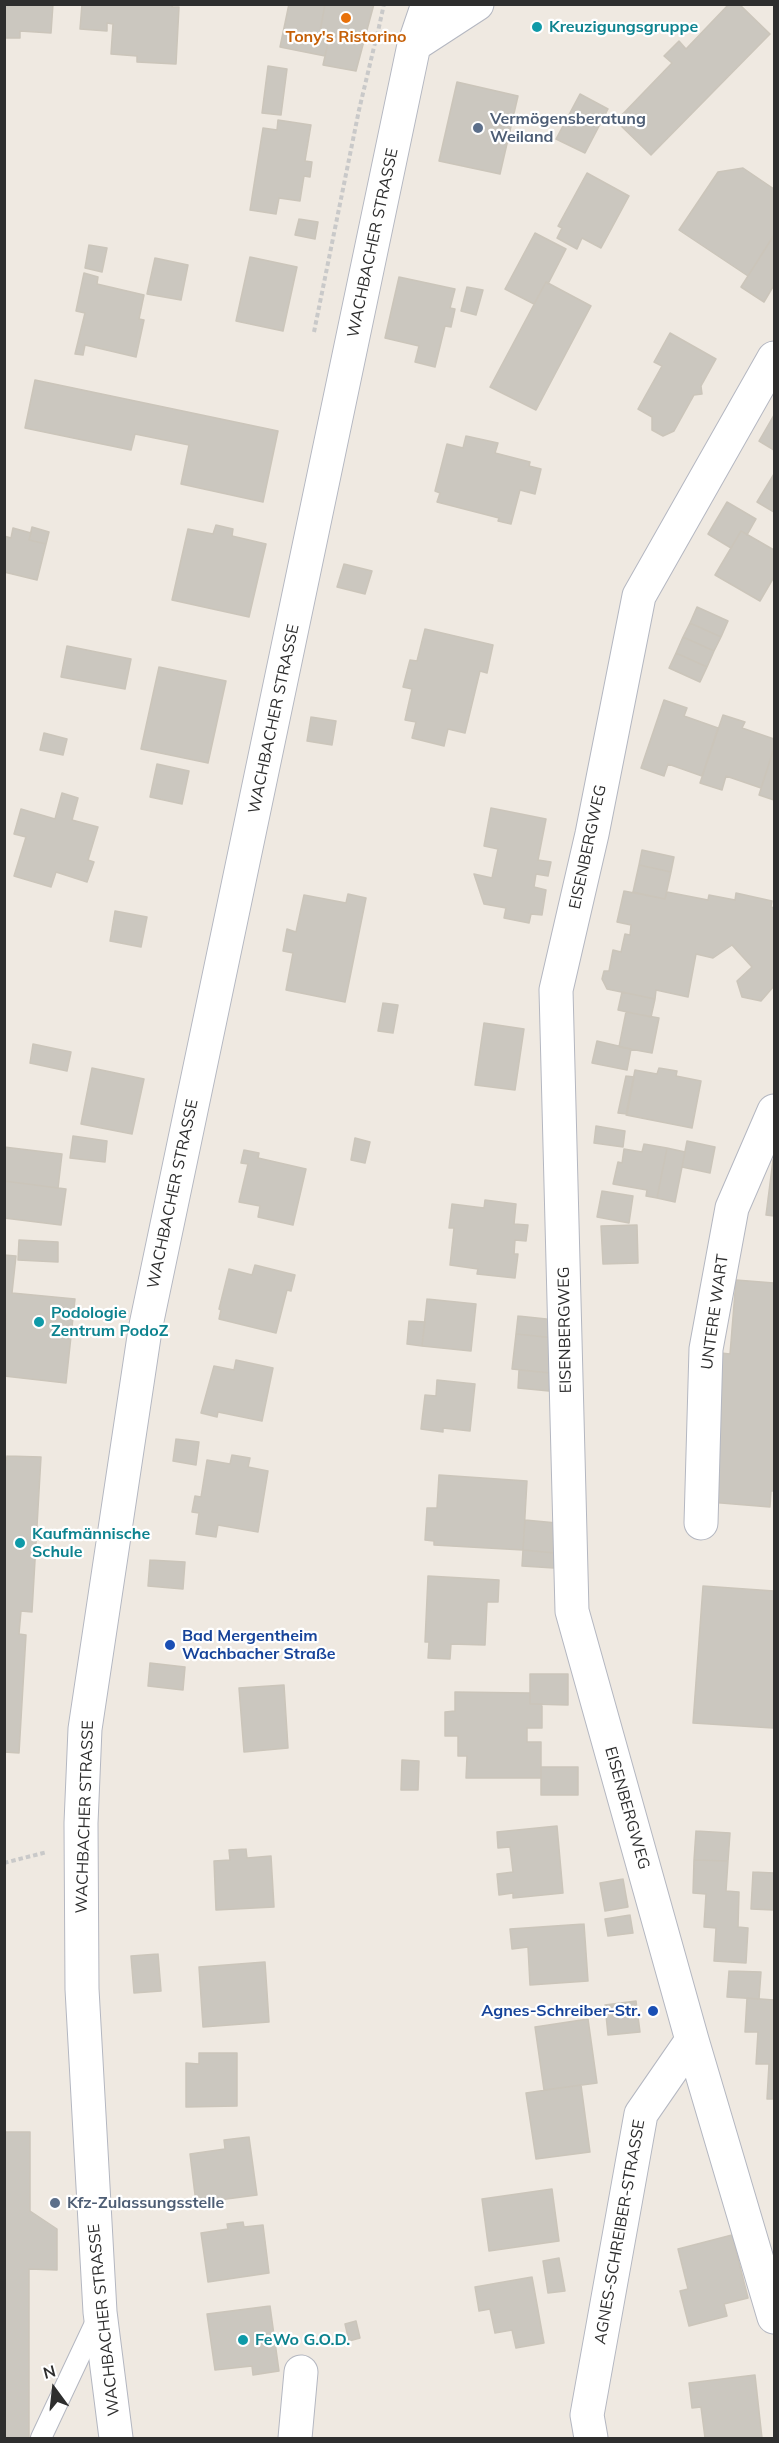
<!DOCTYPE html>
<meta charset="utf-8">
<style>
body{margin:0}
#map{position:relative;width:779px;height:2443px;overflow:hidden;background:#efe9e1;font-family:Mulish,sans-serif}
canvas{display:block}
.frame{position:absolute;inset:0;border:6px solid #2e2e2e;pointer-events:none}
.north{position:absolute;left:24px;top:2359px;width:60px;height:60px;-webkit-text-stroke:4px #fff;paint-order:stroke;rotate:345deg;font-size:16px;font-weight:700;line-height:24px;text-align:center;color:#2e2e2e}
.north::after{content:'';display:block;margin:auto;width:21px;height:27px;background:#2e2e2e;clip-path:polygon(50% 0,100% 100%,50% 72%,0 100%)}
</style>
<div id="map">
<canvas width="779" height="2443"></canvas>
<div class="frame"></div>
<div class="north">N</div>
</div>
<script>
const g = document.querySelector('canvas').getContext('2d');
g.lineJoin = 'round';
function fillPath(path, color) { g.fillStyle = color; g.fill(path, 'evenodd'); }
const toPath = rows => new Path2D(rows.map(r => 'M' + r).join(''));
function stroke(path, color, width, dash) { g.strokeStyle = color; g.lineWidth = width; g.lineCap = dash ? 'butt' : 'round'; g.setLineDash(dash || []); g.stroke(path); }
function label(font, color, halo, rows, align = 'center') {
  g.font = font + ' Mulish,sans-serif'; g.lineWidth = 4.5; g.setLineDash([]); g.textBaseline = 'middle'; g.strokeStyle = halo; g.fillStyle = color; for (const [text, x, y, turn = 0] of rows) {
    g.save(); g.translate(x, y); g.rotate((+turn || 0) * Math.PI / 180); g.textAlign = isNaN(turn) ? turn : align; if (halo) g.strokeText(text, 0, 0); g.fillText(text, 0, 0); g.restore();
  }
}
const building = toPath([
 [4,4,53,4,51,33,20,31,20,38,4,38,4,4],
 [82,4,173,4,172,7,179,7,176,64,137,62,137,56,111,54,113,24,107,23,107,31,80,29,82,4],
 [289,4,325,4,320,32,330,34,325,56,280,47,289,4],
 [325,4,374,4,364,41,320,32,325,4],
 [729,4,739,4,770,34,651,155,616,121,672,63,664,56,679,41,686,49,729,4],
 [330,34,364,41,356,71,323,65,330,34],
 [268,66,287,69,281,115,262,113,268,66],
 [457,82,518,96,500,174,439,161,457,82],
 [580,94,608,109,585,153,556,139,580,94],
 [278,120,311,125,305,161,312,162,310,177,304,176,300,201,279,198,276,214,250,210,263,128,277,130,278,120],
 [743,168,774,189,774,235,748,276,679,230,718,172,743,168],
 [587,173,629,196,601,248,582,238,577,249,557,238,562,228,558,226,587,173],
 [299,219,318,222,315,239,295,235,299,219],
 [535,233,566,249,548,284,546,282,534,304,505,289,535,233],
 [774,235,774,285,764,302,741,287,774,235],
 [89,245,107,248,102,272,85,268,89,245],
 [250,257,297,267,283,331,236,321,250,257],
 [155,258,188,265,181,300,147,294,155,258],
 [84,273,98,277,97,284,144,295,139,319,144,320,136,357,85,345,83,355,75,354,85,313,76,311,84,273],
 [399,277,455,289,450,308,455,309,451,327,445,326,435,367,415,362,419,346,385,338,399,277],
 [546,282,591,306,536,410,490,387,546,282],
 [467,287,483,290,476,315,461,311,467,287],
 [670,333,716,359,701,386,702,394,694,395,674,431,663,436,652,430,652,417,638,409,662,366,654,362,670,333],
 [35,380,278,431,263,502,181,484,189,445,135,434,131,450,25,428,35,380],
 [774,415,774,450,759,441,774,415],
 [466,436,498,443,495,453,530,462,529,466,541,469,535,494,520,490,511,524,498,521,499,518,437,502,440,493,435,491,447,444,463,448,466,436],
 [774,474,774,512,757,502,774,474],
 [727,502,756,519,747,535,741,531,731,548,708,534,727,502],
 [216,525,233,529,232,536,266,544,249,617,172,600,188,529,213,534,216,525],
 [32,527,49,532,46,544,29,540,32,527],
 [13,528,31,533,29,540,46,544,37,580,4,572,4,536,11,538,13,528],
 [741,531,774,550,774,577,760,601,715,575,741,531],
 [344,564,372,571,365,594,337,587,344,564],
 [697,607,728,621,721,637,690,623,697,607],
 [690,623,721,637,714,651,683,637,690,623],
 [425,629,493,645,487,673,480,671,465,733,448,729,444,746,412,738,416,722,405,720,412,689,403,687,410,660,417,661,425,629],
 [683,637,714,651,707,667,676,653,683,637],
 [67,646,131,659,125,689,61,677,67,646],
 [676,653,707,667,700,682,669,668,676,653],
 [159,667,226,681,208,763,141,749,159,667],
 [664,700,687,708,684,716,718,728,702,776,668,764,664,776,641,768,664,700],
 [723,715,745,722,742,728,774,739,774,748,761,788,726,776,722,790,700,783,723,715],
 [311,717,336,721,332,745,307,741,311,717],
 [44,733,67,739,63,755,40,750,44,733],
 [774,748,774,800,759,795,774,748],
 [157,764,189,771,182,804,150,797,157,764],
 [62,793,78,798,72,820,98,827,88,860,94,862,87,882,56,872,51,887,14,876,26,837,14,834,21,809,55,819,62,793],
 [491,808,546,819,538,860,551,862,548,876,536,874,534,887,546,890,542,915,531,914,529,923,504,918,506,908,484,904,474,874,492,878,498,849,484,846,491,808],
 [642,850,674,857,671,872,639,865,642,850],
 [639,865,671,872,665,899,633,892,639,865],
 [624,891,665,899,667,892,708,900,709,895,735,900,736,893,772,901,771,907,774,908,774,986,761,1001,742,997,737,981,752,967,732,945,713,958,696,954,688,997,656,990,655,999,607,989,602,979,604,971,609,971,613,950,621,952,625,934,630,935,631,925,617,922,624,891],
 [348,894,366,898,345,1002,286,990,293,953,283,951,287,929,296,932,304,895,346,903,348,894],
 [115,911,147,917,141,947,110,941,115,911],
 [622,992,655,999,651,1017,618,1010,622,992],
 [383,1003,398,1005,393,1033,378,1031,383,1003],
 [626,1012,659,1018,652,1053,619,1047,626,1012],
 [484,1023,524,1029,515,1090,475,1085,484,1023],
 [597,1041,631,1049,627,1070,592,1063,597,1041],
 [33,1044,71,1052,67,1071,30,1063,33,1044],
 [92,1068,144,1079,132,1134,81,1124,92,1068],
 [659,1068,677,1071,676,1076,701,1081,692,1128,626,1115,635,1070,657,1074,659,1068],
 [626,1076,634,1077,627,1114,618,1113,626,1076],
 [596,1126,625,1131,623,1147,594,1143,596,1126],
 [73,1136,107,1141,105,1162,70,1158,73,1136],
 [355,1138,370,1142,365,1163,351,1160,355,1138],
 [687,1141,715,1147,710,1173,682,1167,687,1141],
 [644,1144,667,1148,657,1198,646,1196,647,1190,613,1184,618,1162,622,1163,624,1149,642,1152,644,1144],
 [4,1147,62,1154,58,1188,4,1181,4,1147],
 [667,1148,685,1152,675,1202,657,1198,667,1148],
 [244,1150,259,1153,258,1158,306,1169,293,1225,258,1217,260,1206,239,1202,248,1164,241,1163,244,1150],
 [773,1160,774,1160,774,1216,766,1215,773,1160],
 [4,1181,66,1189,61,1225,4,1218,4,1181],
 [602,1191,633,1196,629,1223,597,1217,602,1191],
 [485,1200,516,1204,514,1224,528,1225,526,1241,515,1240,514,1254,518,1254,515,1278,477,1274,478,1269,450,1265,454,1228,449,1228,452,1204,484,1208,485,1200],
 [637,1225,638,1263,603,1264,601,1226,637,1225],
 [19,1240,58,1242,58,1262,18,1260,19,1240],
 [4,1255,16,1256,12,1293,75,1299,66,1383,4,1376,6,1314,4,1313,4,1255],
 [255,1265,295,1275,291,1291,287,1290,276,1333,219,1319,221,1310,219,1309,229,1269,252,1275,255,1265],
 [736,1280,774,1283,774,1491,771,1491,770,1507,709,1502,721,1353,730,1354,736,1280],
 [427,1299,476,1304,471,1351,422,1346,427,1299],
 [518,1316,556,1320,555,1338,516,1334,518,1316],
 [409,1321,425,1322,422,1346,407,1344,409,1321],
 [516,1334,555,1338,551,1373,512,1369,516,1334],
 [236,1360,273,1368,262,1421,218,1412,217,1417,201,1413,214,1366,234,1370,236,1360],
 [519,1370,551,1373,549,1391,518,1388,519,1370],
 [437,1380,475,1384,470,1431,443,1428,443,1432,421,1429,425,1395,436,1396,437,1380],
 [176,1439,199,1442,196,1465,173,1461,176,1439],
 [232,1455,250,1458,248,1467,268,1471,258,1532,218,1525,216,1537,196,1534,199,1513,192,1512,195,1496,201,1497,207,1460,230,1464,232,1455],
 [7,1456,41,1457,32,1612,21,1611,19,1634,26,1635,19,1753,4,1752,4,1474,7,1456],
 [439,1475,527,1481,523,1550,434,1545,434,1541,425,1540,427,1508,437,1508,439,1475],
 [525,1520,557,1523,555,1553,523,1550,525,1520],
 [523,1550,555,1553,554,1568,522,1566,523,1550],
 [150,1560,185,1562,183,1589,148,1586,150,1560],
 [428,1576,499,1580,498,1602,487,1602,485,1645,451,1644,450,1659,428,1658,429,1642,425,1642,428,1576],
 [703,1586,774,1591,773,1728,693,1723,703,1586],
 [150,1663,185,1667,183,1690,148,1686,150,1663],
 [530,1674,568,1674,568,1705,530,1704,530,1674],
 [284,1685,288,1748,244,1752,239,1688,284,1685],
 [455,1692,530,1693,530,1704,542,1704,542,1728,527,1728,527,1742,541,1742,541,1778,466,1778,467,1756,458,1756,458,1736,445,1736,445,1712,455,1711,455,1692],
 [402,1760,419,1761,418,1790,401,1790,402,1760],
 [541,1767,578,1767,578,1795,541,1795,541,1767],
 [557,1826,563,1893,513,1898,513,1893,499,1895,497,1874,513,1872,510,1847,498,1848,497,1832,557,1826],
 [696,1831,730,1833,728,1861,694,1860,696,1831],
 [246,1849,247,1858,271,1856,274,1907,216,1910,214,1861,230,1860,229,1850,246,1849],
 [694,1860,728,1861,726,1891,739,1892,738,1927,748,1928,746,1963,714,1961,716,1928,704,1927,706,1894,693,1893,694,1860],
 [753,1872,774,1873,774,1910,751,1909,753,1872],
 [623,1879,628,1907,605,1911,600,1883,623,1879],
 [630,1915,633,1933,608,1936,605,1919,630,1915],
 [584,1924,588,1981,530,1985,528,1947,512,1949,510,1929,584,1924],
 [158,1954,161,1991,134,1993,131,1956,158,1954],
 [265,1962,269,2022,203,2027,199,1967,265,1962],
 [729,1971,761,1972,759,1999,727,1997,729,1971],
 [747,1998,774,2000,774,2099,767,2099,769,2064,756,2064,758,2032,745,2032,747,1998],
 [636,2001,640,2032,608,2035,605,2005,636,2001],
 [588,2019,597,2083,544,2090,535,2027,588,2019],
 [199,2053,237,2053,237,2106,186,2107,186,2063,199,2064,199,2053],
 [581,2085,590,2152,536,2159,526,2093,581,2085],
 [4,2132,30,2132,30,2211,57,2229,57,2270,29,2269,29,2438,4,2438,4,2132],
 [249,2137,257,2195,196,2203,190,2154,225,2149,224,2140,249,2137],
 [552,2189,559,2241,489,2251,482,2199,552,2189],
 [243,2222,244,2227,263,2225,269,2273,208,2282,201,2233,228,2229,227,2224,243,2222],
 [732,2235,748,2298,724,2304,727,2316,689,2326,680,2291,688,2289,678,2249,732,2235],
 [559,2258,565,2291,548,2293,543,2261,559,2258],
 [532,2277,544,2343,516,2348,512,2330,495,2333,490,2309,479,2311,475,2287,532,2277],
 [270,2306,279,2371,253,2375,252,2366,215,2370,207,2314,270,2306],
 [356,2321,360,2338,349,2341,345,2324,356,2321],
 [755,2375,762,2438,705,2438,701,2407,692,2408,689,2383,755,2375]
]);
const path = toPath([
 [377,36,384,4],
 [314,332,359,110,375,43],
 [4,1863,47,1852]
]);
const lane = toPath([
 [41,2438,98,2317]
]);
const street = toPath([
 [774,358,639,596,592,834,556,990,572,1611,692,2040,774,2317],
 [701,1523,706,1349,732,1208,774,1111],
 [295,2438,301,2372],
 [591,2438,587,2415,641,2114,692,2040]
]);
const secondary = toPath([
 [414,45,477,4],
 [116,2438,100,2312,82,1989,81,1823,85,1729,145,1330,414,45,428,4]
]);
const markers = [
 [346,18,6,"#e8710a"],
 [537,27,6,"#0f9aa8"],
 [478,128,6,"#5c6f8a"],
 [39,1322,6,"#0f9aa8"],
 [20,1543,6,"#0f9aa8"],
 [170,1645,6,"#1a4fb4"],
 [653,2011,6,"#1a4fb4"],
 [55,2203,6,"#5c6f8a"],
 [243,2340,6,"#0f9aa8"]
];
const cultureNames = [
 ["Kreuzigungsgruppe",549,27],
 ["Podologie",51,1313],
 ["Zentrum PodoZ",51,1331],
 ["Kaufmännische",32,1534],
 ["Schule",32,1552],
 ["FeWo G.O.D.",255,2340]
];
const foodNames = [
 ["Tony's Ristorino",346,37]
];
const serviceNames = [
 ["Vermögensberatung",490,119],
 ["Weiland",490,137],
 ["Kfz-Zulassungsstelle",67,2203]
];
const streetNames = [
 ["WACHBACHER STRASSE",373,243,-78],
 ["WACHBACHER STRASSE",274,719,-78],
 ["EISENBERGWEG",588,847,-78],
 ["WACHBACHER STRASSE",173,1194,-78],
 ["UNTERE WART",715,1312,-82],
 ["EISENBERGWEG",565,1330,-91],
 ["EISENBERGWEG",627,1808,74],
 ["WACHBACHER STRASSE",85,1817,-88],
 ["AGNES-SCHREIBER-STRASSE",620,2232,-80],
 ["WACHBACHER STRASSE",104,2320,-96]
];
const transitNames = [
 ["Bad Mergentheim",182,1636],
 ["Wachbacher Straße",182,1654],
 ["Agnes-Schreiber-Str.",641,2011,"right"]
];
fillPath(building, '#cbc7bf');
stroke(building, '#cbc5ba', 1.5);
stroke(lane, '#b4b7c1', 22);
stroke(street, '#b4b7c1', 35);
stroke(secondary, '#b4b7c1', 35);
stroke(path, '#c9c9c9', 4, [4.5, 3]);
stroke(lane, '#fff', 20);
stroke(street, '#fff', 33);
stroke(secondary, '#fff', 33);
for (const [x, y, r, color] of markers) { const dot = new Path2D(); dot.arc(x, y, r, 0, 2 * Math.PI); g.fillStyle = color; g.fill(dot); stroke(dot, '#fff', 2); }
label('bold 16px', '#0d838f', '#fff', cultureNames, 'left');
label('bold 16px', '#c56008', '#fff', foodNames);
label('bold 16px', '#4e5e75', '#fff', serviceNames, 'left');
label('16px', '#2e2e2e', '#fff', streetNames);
label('bold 16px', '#164399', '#fff', transitNames, 'left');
</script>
